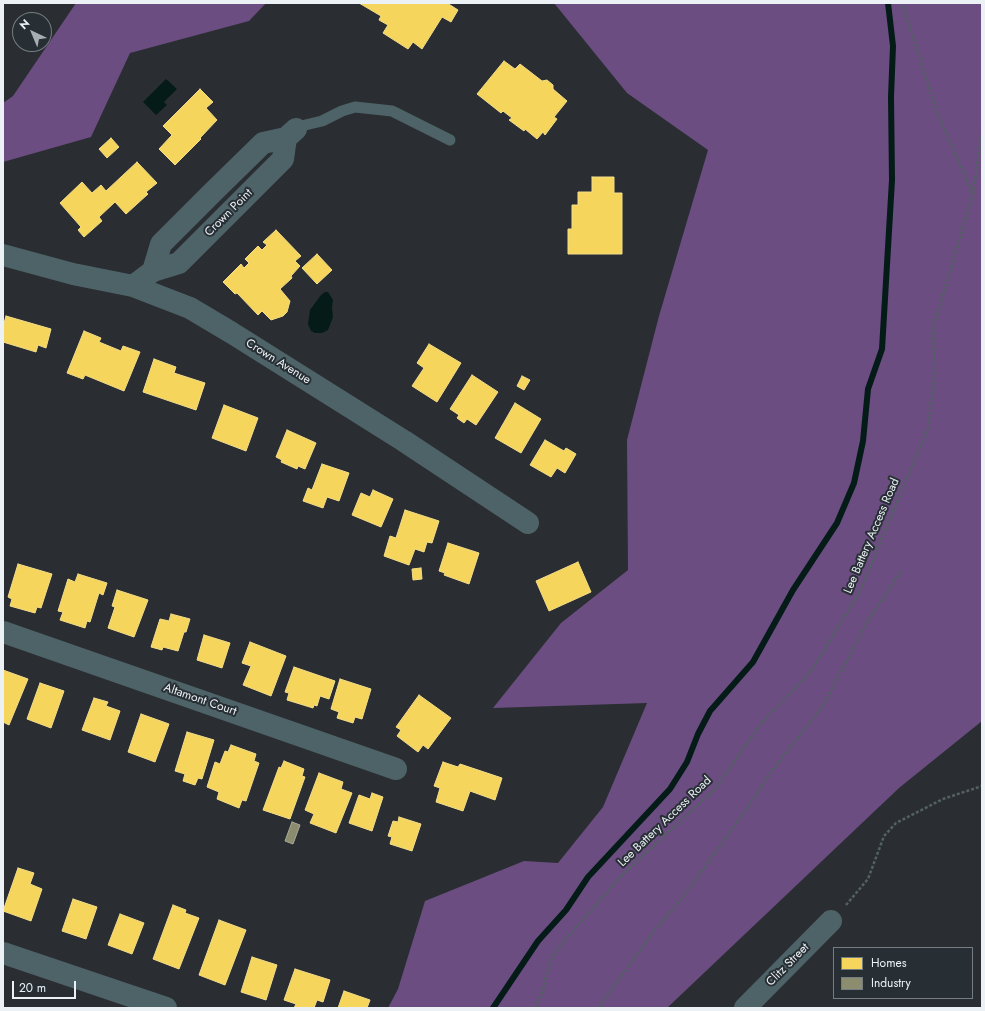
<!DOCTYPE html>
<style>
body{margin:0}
#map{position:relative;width:985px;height:1011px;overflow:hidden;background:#2a2e32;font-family:Jost,sans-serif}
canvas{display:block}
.frame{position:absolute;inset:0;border:4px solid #ebf1f5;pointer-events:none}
.legend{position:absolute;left:833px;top:947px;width:140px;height:52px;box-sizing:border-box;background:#272f35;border:1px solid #757d82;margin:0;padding:5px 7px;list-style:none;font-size:12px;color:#ebf1f5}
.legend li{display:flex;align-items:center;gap:8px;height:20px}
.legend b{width:20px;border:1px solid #757d82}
.north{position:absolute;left:12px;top:12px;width:40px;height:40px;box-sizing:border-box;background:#272f35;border:1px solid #757d82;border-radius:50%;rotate:316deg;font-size:11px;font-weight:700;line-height:16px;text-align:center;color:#ebf1f5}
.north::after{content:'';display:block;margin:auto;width:14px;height:18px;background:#a7adb1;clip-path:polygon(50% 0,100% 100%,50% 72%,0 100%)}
.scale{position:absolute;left:12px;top:981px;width:64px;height:18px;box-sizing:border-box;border:2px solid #ebf1f5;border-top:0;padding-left:5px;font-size:12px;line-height:14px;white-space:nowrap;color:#ebf1f5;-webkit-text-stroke:3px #272f35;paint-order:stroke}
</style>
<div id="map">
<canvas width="985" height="1011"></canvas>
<div class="frame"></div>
<ul class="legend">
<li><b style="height:11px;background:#f6d55c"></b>Homes</li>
<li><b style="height:11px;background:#8c8c6e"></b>Industry</li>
</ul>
<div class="north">N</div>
<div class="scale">20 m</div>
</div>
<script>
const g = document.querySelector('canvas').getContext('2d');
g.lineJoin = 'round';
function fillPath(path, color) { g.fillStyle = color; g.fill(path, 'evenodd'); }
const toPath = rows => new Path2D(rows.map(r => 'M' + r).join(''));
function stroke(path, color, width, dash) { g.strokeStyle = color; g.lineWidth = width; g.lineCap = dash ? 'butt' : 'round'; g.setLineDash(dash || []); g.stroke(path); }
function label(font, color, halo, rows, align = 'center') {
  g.font = font + ' Jost,sans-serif'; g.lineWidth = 4; g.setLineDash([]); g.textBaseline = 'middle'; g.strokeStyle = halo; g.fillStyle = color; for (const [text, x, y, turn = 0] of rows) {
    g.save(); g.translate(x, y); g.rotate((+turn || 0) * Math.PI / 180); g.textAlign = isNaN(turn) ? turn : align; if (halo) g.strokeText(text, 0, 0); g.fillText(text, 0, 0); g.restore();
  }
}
const forest = toPath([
 [76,3,266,3,249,21,130,53,91,137,3,162,3,103,13,96],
 [554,3,982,3,982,721,899,788,667,1008,388,1008,398,989,425,901,524,861,558,863,603,807,647,703,493,708,561,623,628,570,627,440,659,316,708,150,627,93]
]);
const water = toPath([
 [166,79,177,89,164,102,167,105,156,115,143,102],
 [325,292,328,292,333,300,332,307,333,317,328,330,322,333,315,333,311,331,308,324,310,310,321,295]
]);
const homes = toPath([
 [359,3,447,3,458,10,451,22,442,17,422,49,413,42,408,49,383,33,388,25,379,20,381,16,359,3],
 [504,61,515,69,520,64,542,81,547,80,553,85,553,89,567,101,554,117,557,119,545,135,543,132,537,139,525,129,524,131,509,120,512,118,503,111,501,113,477,94,504,61],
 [200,89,213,102,206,108,217,120,200,138,201,139,175,165,159,149,172,135,163,126,200,89],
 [111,138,119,147,107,158,99,149,111,138],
 [137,162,157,183,146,192,148,194,126,214,115,202,99,217,102,221,84,237,78,230,81,227,60,203,82,182,92,193,101,185,106,191,137,162],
 [592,177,614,177,614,193,622,193,622,254,568,254,568,229,572,229,572,205,578,205,578,192,592,192,592,177],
 [276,230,301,256,295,261,300,266,291,276,292,278,280,289,290,301,287,312,283,316,271,320,262,311,258,315,237,293,235,294,223,282,241,264,244,268,249,263,245,259,258,246,262,250,267,245,263,242,276,230],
 [317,254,332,270,317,284,302,268,317,254],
 [6,316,51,329,46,348,38,345,36,352,3,342,3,327,6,316],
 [84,331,101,338,99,342,121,351,123,346,140,352,124,391,85,375,83,379,67,373,84,331],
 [429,344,461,363,437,402,412,386,424,368,417,363,429,344],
 [154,359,176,367,174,373,205,383,196,410,143,392,154,359],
 [472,375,498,392,476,425,467,419,464,423,457,418,459,415,450,409,472,375],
 [522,376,530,380,524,390,517,386,522,376],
 [515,403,541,419,521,453,495,438,515,403],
 [224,405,258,418,246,451,212,438,224,405],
 [287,430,316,443,305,469,298,466,297,469,281,462,282,460,276,457,287,430],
 [545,440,564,451,566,448,576,454,565,473,557,468,551,477,530,465,545,440],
 [322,464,349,473,339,501,327,497,323,508,303,501,308,488,312,490,322,464],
 [373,490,393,499,381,527,352,515,361,493,370,497,373,490],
 [405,510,439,521,432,543,427,542,424,552,415,549,409,565,384,556,390,536,396,538,405,510],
 [448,543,479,553,469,584,444,575,445,573,439,571,448,543],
 [578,562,591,592,549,611,536,581,578,562],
 [18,564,52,574,41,608,37,607,35,613,10,606,12,599,8,597,18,564],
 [421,568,422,579,413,580,412,569,421,568],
 [78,574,107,583,103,595,99,593,90,622,87,621,85,628,60,620,63,612,58,611,68,579,75,582,78,574],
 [117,590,148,600,134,637,108,628,115,607,112,606,117,590],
 [171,614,190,619,186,632,184,632,178,651,163,647,162,650,151,647,160,619,169,621,171,614],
 [204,635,230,643,222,668,197,660,204,635],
 [250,642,286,656,271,696,243,685,251,666,242,663,250,642],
 [294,667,335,681,329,699,320,696,317,706,314,705,313,708,287,700,289,693,285,692,294,667],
 [3,670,28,679,9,725,3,722,3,670],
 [340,679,371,689,362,719,355,717,353,723,337,718,339,712,331,709,340,679],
 [40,683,64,691,51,728,27,719,40,683],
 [419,695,451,718,428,749,423,745,418,752,397,736,401,730,396,727,419,695],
 [94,698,108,702,106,706,120,711,110,740,82,730,94,698],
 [141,714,169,724,155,762,128,752,141,714],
 [187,732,214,740,202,779,198,778,195,785,183,781,185,774,175,771,187,732],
 [231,745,256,754,254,761,259,763,246,801,242,800,239,808,217,799,219,792,207,787,215,762,220,764,225,751,228,752,231,745],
 [284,761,304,769,302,776,305,777,290,819,263,810,279,767,281,768,284,761],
 [443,762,458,767,460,764,502,778,495,800,470,791,463,811,436,802,440,788,434,786,443,762],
 [319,773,343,782,341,789,352,793,336,833,310,823,314,814,305,810,319,773],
 [372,793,383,797,372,831,349,823,359,795,370,799,372,793],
 [399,817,421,824,412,851,390,844,392,837,388,836,393,821,398,822,399,817],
 [18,868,34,873,30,884,42,889,31,921,3,911,18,868],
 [73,899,97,907,86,939,62,931,73,899],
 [173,905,186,910,185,913,199,918,179,969,153,959,173,905],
 [120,914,144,923,132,954,108,945,120,914],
 [219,920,246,930,225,985,199,975,219,920],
 [252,957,277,965,266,1000,241,992,252,957],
 [295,969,330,980,323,1002,317,1000,314,1008,294,1008,296,1004,284,1000,295,969],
 [344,991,370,1000,367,1008,338,1008,344,991]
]);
const industry = toPath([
 [292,822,300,825,293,844,285,841,292,822]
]);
const stream = toPath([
 [493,1008,538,941,566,910,588,877,670,789,687,762,698,734,710,711,753,662,793,590,837,523,854,483,863,441,868,389,882,349,892,180,891,97,893,46,888,3]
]);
const path = toPath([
 [973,194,982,134],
 [846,905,868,879,884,836,896,823,943,799,982,786],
 [535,1008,543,990,548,968,552,957,565,940,621,876,715,789,759,726,811,671,859,593,928,428,935,374,933,329,973,194,937,112,902,3],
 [598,1008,655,930,675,907,692,885,748,807,768,776,824,704,869,619,901,571]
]);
const service = toPath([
 [297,127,322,121,342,111,355,107,392,111,450,140]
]);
const minor = toPath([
 [3,255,73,274,133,286,190,308,232,333,404,441,528,523],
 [153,271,161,244,213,192,263,143,286,138,296,129],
 [133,286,153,271,179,263,283,159,286,138],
 [3,632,396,769],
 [3,953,166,1008],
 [745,1008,831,921]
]);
const streetNames = [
 ["Crown Point",229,213,-45],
 ["Crown Avenue",278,362,32],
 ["Lee Battery Access Road",872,536,-67],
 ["Altamont Court",200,700,19],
 ["Lee Battery Access Road",665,822,-44],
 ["Clitz Street",788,965,-45]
];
fillPath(forest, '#6b4d81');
fillPath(water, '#041b17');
fillPath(homes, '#f6d55c');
stroke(homes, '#f3dd8a', 1);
fillPath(industry, '#8c8c6e');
stroke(industry, '#a8aa96', 1);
stroke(stream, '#041b17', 6);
stroke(path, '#536164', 2.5, [3, 2]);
stroke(service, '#4e6367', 11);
stroke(minor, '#4e6367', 22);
label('12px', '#ebf1f5', '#272f35', streetNames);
</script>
